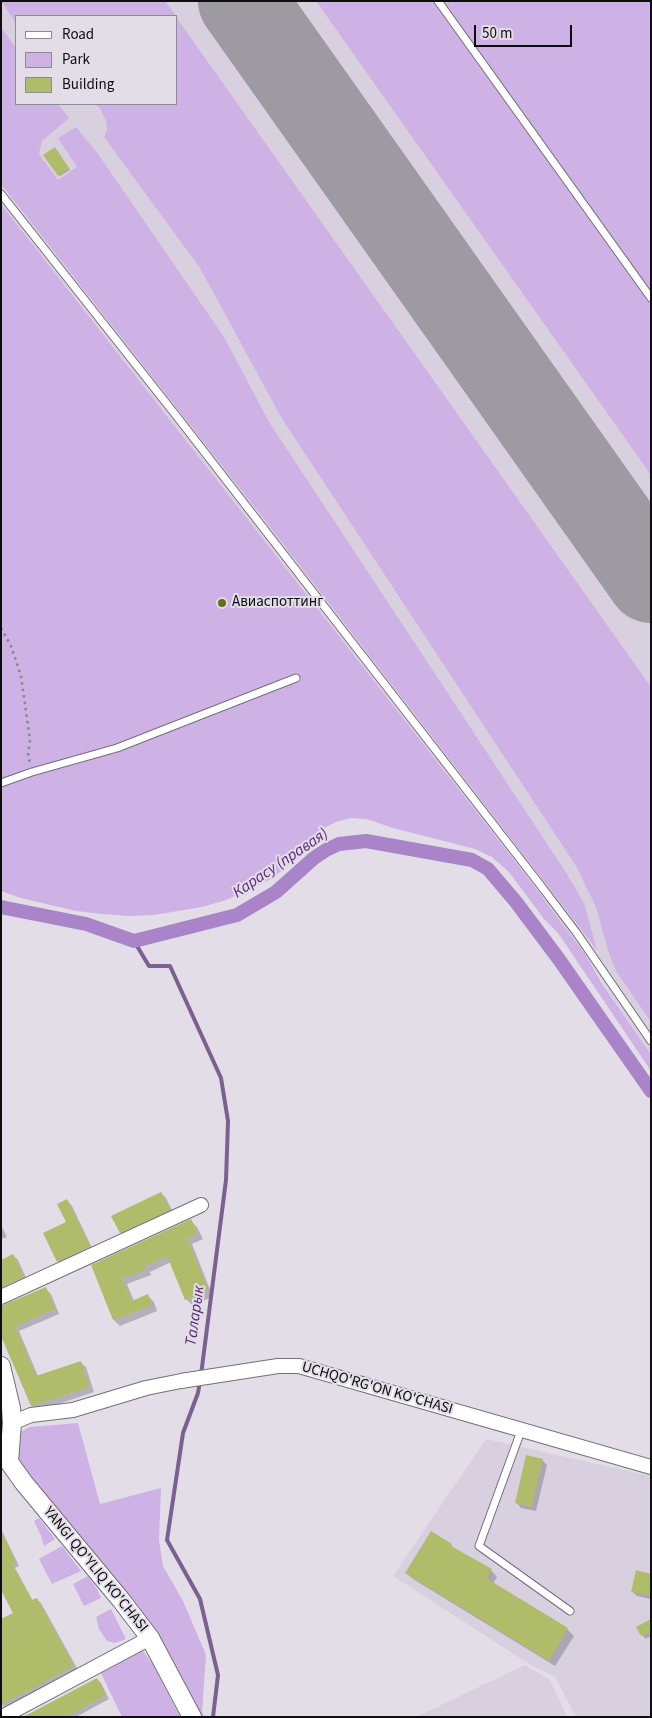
<!DOCTYPE html>
<meta charset="utf-8">
<style>
body{margin:0}
#map{position:relative;width:652px;height:1718px;overflow:hidden;background:#e2dde6;font-family:"Source Sans 3",sans-serif}
canvas{display:block}
.frame{position:absolute;inset:0;border:2px solid #0e0d0f;pointer-events:none}
.legend{position:absolute;left:15px;top:15px;width:162px;height:90px;box-sizing:border-box;background:#e2dde6;border:1px solid #8d8a90;margin:0;padding:6px 9px;list-style:none;font-size:15px;color:#0e0d0f}
.legend li{display:flex;align-items:center;gap:10px;height:25px}
.legend b{width:25px;border:1px solid #8d8a90}
.scale{position:absolute;left:474px;top:25px;width:98px;height:22px;box-sizing:border-box;border:2px solid #0e0d0f;border-top:0;padding-left:6px;font-size:15px;line-height:18px;white-space:nowrap;color:#0e0d0f;-webkit-text-stroke:4px #e2dde6;paint-order:stroke}
</style>
<div id="map">
<canvas width="652" height="1718"></canvas>
<div class="frame"></div>
<ul class="legend">
<li><b style="height:6px;background:#fff"></b>Road</li>
<li><b style="height:14px;background:#ceb2e5"></b>Park</li>
<li><b style="height:14px;background:#afbd6a"></b>Building</li>
</ul>
<div class="scale">50 m</div>
</div>
<script>
const g = document.querySelector('canvas').getContext('2d');
g.lineJoin = 'round';
function fillPath(path, color) { g.fillStyle = color; g.fill(path, 'evenodd'); }
const toPath = rows => new Path2D(rows.map(r => 'M' + r).join(''));
function stroke(path, color, width, dash) { g.strokeStyle = color; g.lineWidth = width; g.lineCap = dash ? 'butt' : 'round'; g.setLineDash(dash || []); g.stroke(path); }
function label(font, color, halo, rows, align = 'center') {
  g.font = font + ' "Source Sans 3",sans-serif'; g.lineWidth = 4; g.setLineDash([]); g.textBaseline = 'middle'; g.strokeStyle = halo; g.fillStyle = color; for (const [text, x, y, turn = 0] of rows) {
    g.save(); g.translate(x, y); g.rotate((+turn || 0) * Math.PI / 180); g.textAlign = isNaN(turn) ? turn : align; if (halo) g.strokeText(text, 0, 0); g.fillText(text, 0, 0); g.restore();
  }
}
const built = toPath([
 [1,1,651,1,651,1058,585,954,525,874,1,204],
 [16,16,176,16,176,104,16,104],
 [486,1439,651,1476,651,1717,576,1717,555,1677,526,1662,393,1576],
 [525,1665,550,1680,567,1717,416,1717]
]);
const green = toPath([
 [1,1,165,1,176,16,16,16,16,23],
 [316,1,651,1,651,475],
 [176,17,651,687,651,1022,616,971,609,954,596,907,576,866,281,417,200,268,104,137,107,129,106,121,100,108,95,104,176,104],
 [1,28,16,48,16,104,58,104,69,118,42,141,39,154,58,180,77,167,58,138,76,127,98,154,224,337,269,422,565,871,584,903,597,950,260,514,1,184],
 [1,204,525,874,585,954,601,982,651,1055,651,1071,558,933,544,919,509,872,492,857,475,849,393,828,367,819,351,818,336,822,324,828,314,837,299,857,271,879,226,900,202,907,154,915,129,916,102,914,76,911,21,898,1,891],
 [78,1423,100,1504,161,1488,159,1540,163,1566,183,1601,206,1655,202,1712,205,1717,199,1717,139,1607,25,1470,16,1455,20,1432,30,1427],
 [39,1518,55,1539,44,1546,41,1536,34,1521],
 [62,1546,81,1571,52,1584,39,1559],
 [88,1576,97,1589,101,1598,84,1606,73,1584],
 [111,1609,126,1639,115,1643,107,1641,99,1629,96,1617],
 [141,1648,153,1665,180,1717,122,1717,99,1669]
]);
const shadow = toPath([
 [56,150,70,170,60,176,59,175],
 [161,1193,166,1198,174,1214,125,1237,121,1232],
 [67,1200,72,1206,94,1252,63,1266,58,1261,67,1223],
 [191,1221,197,1227,203,1239,192,1244,213,1297,192,1305,186,1299,171,1262,150,1272,151,1275,127,1284,134,1301,148,1296,154,1302,157,1311,120,1326,114,1320,92,1266],
 [1,1225,7,1237,1,1239],
 [13,1255,18,1260,28,1282,1,1295,1,1261],
 [46,1289,51,1294,59,1314,19,1331,38,1376,80,1362,86,1367,94,1392,37,1411,32,1406,1,1333],
 [542,1460,547,1465,536,1511,521,1508,516,1502],
 [1,1529,19,1566,15,1568,33,1601,36,1599,41,1603,78,1670,5,1708,1,1704,15,1613,1,1587],
 [451,1545,457,1551,491,1570,497,1577,493,1584,567,1629,574,1636,555,1666,413,1579,407,1573],
 [651,1575,651,1599,637,1596,632,1591],
 [651,1621,651,1636,645,1639,638,1627],
 [97,1679,101,1683,109,1699,76,1717,26,1717]
]);
const stream = toPath([
 [134,941,149,966,170,966,221,1078,228,1121,226,1180,201,1375],
 [200,1381,198,1393,183,1433,167,1540,200,1599,218,1675,213,1717]
]);
const canal = toPath([
 [1,907,86,924,134,941,237,915,276,892,314,858,326,850,339,844,366,841,472,860,488,869,516,902,558,958,651,1091]
]);
const runway = toPath([
 [242,1,651,579]
]);
const building = toPath([
 [55,147,69,168,58,176,43,155],
 [161,1192,170,1210,120,1233,111,1216],
 [67,1199,90,1246,57,1262,43,1233,66,1222,57,1204],
 [191,1219,198,1233,187,1238,208,1290,185,1300,167,1256,145,1266,146,1269,122,1278,132,1301,148,1294,152,1305,113,1320,91,1265],
 [13,1254,24,1277,1,1287,1,1260],
 [46,1287,55,1309,15,1326,36,1376,81,1361,89,1387,31,1406,1,1336,1,1306],
 [526,1455,543,1459,531,1507,515,1503],
 [1,1531,16,1562,12,1564,32,1600,37,1598,74,1666,1,1705,1,1619,13,1613,1,1590],
 [431,1531,452,1544,451,1546,492,1569,486,1578,568,1628,549,1661,405,1573],
 [636,1570,651,1574,651,1596,631,1592],
 [651,1619,651,1632,641,1636,636,1627],
 [97,1678,106,1695,84,1707,65,1717,23,1717]
]);
const path = toPath([
 [1,628,11,646,21,676,30,740,28,756,30,763]
]);
const service = toPath([
 [438,1,651,298],
 [1,194,178,418,538,882,576,932,651,1041],
 [1,783,32,772,117,748,296,678],
 [521,1431,479,1546,570,1611]
]);
const minor = toPath([
 [1,1297,201,1205],
 [12,1423,31,1415,73,1410,146,1388,181,1381,278,1366,299,1366,651,1467],
 [2,1717,150,1638]
]);
const tertiary = toPath([
 [1,1366,11,1408,12,1423,9,1462,24,1483,121,1600,150,1638,192,1717]
]);
const markers = [
 [222,603,5,"#636e17"]
];
const poiNames = [
 ["Авиаспоттинг",232,603]
];
const streetNames = [
 ["UCHQO'RG'ON KO'CHASI",377,1389,16],
 ["YANGI QO'YLIQ KO'CHASI",95,1570,51]
];
const waterNames = [
 ["Карасу (правая)",281,864,-34],
 ["Таларык",196,1316,-82]
];
fillPath(built, '#d8d0df');
fillPath(green, '#ceb2e5');
fillPath(shadow, '#0003');
stroke(stream, '#7b6091', 4);
stroke(canal, '#aa84c9', 14);
stroke(runway, '#9e9aa2', 88);
fillPath(building, '#afbd6a');
stroke(service, '#736f77', 9);
stroke(minor, '#736f77', 16);
stroke(tertiary, '#736f77', 20);
stroke(path, '#8a868d', 2.5, [2.5, 4]);
stroke(service, '#fff', 7);
stroke(minor, '#fff', 14);
stroke(tertiary, '#fff', 18);
for (const [x, y, r, color] of markers) { const dot = new Path2D(); dot.arc(x, y, r, 0, 2 * Math.PI); g.fillStyle = color; g.fill(dot); stroke(dot, '#e2dde6', 2); }
label('15px', '#0e0d0f', '#e2dde6', poiNames, 'left');
label('15px', '#0e0d0f', '#e2dde6', streetNames);
label('italic 16px', '#5a277a', '#e2dde6', waterNames);
</script>
